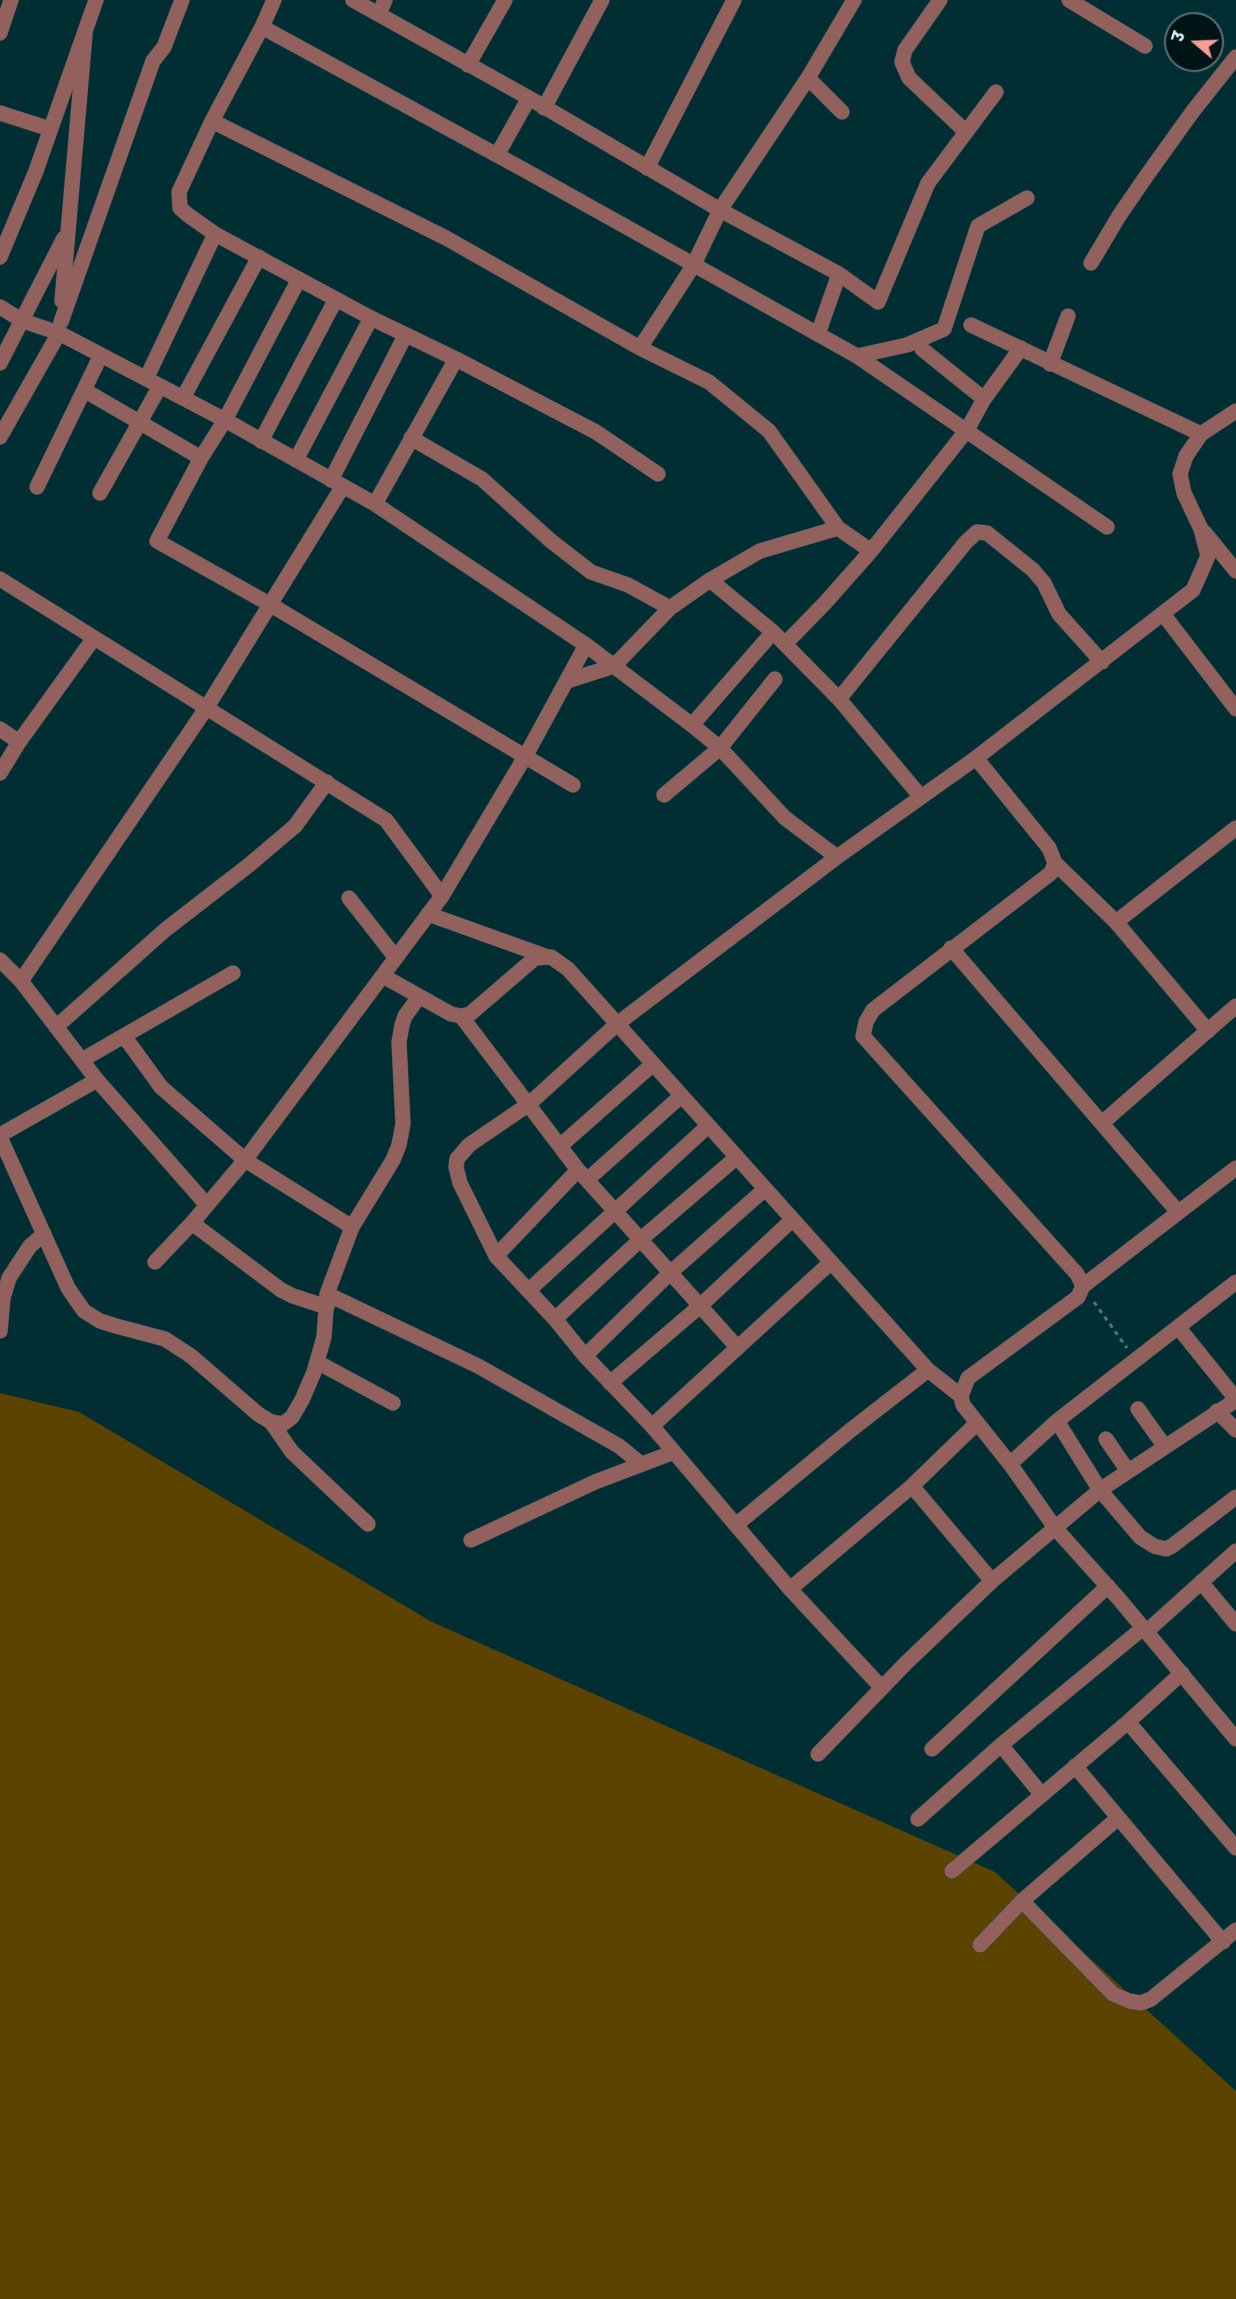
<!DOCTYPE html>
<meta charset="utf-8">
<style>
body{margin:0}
#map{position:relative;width:1236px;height:2299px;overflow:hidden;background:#002e32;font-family:Poppins,"Noto Sans Devanagari",sans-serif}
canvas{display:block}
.north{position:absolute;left:1164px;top:12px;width:60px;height:60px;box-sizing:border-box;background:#001416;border:2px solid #587073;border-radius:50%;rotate:289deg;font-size:16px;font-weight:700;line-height:24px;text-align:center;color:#dcfafe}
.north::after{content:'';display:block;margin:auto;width:21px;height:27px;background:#f59c95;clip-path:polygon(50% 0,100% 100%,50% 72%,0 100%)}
</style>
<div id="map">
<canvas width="1236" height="2299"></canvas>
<div class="north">उ</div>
</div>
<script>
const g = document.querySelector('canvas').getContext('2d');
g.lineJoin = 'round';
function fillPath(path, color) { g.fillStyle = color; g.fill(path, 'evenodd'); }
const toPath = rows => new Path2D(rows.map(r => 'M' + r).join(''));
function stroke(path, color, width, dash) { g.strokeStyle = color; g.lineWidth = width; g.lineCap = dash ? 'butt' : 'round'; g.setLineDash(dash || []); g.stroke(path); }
const green = toPath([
 [0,1393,79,1412,432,1622,995,1872,1236,2091,1236,2299,0,2299]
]);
const path = toPath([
 [1094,1302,1127,1348]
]);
const minor = toPath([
 [274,0,262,27,212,121,179,192,180,208,188,215,215,234,371,318,456,359,596,432,658,474],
 [353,0,529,98,720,210,839,274,878,302,928,183,996,92],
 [940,0,905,50,902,62,909,78,966,132],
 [1069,0,1145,46],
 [379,14,385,0],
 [262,27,528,172,857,356,1107,527],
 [0,33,11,0],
 [468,65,505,0],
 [808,78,842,112],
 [544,108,602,0],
 [0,113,50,129],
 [212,121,446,238,640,348,709,382,769,431,838,528,871,551],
 [497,155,529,98],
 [647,168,734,0],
 [0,257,36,171,96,0],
 [1091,263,1119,216,1145,178,1193,111,1236,57],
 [299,279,225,420,201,458,157,541,271,605,573,785],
 [62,301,85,35],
 [0,307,23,321,59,333,225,420,375,504,586,645,692,725,720,748,785,818,837,857,976,758,1193,590,1208,556,1201,529,1184,493,1180,474,1186,456,1201,434,1236,411],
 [61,322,153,61,164,47,182,0],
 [971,325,1201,434],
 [818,334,839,274],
 [640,348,693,266,720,210,808,78,854,0],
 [922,349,984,399],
 [857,356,907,345,944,329,978,226,1027,198],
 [0,363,64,238],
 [1050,364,1068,316],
 [146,379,215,234],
 [84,390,201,458],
 [183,398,259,257],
 [0,437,59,333],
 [411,438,482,479,551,541,591,572,628,585,670,608,710,580,760,551,838,528],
 [261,441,336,299],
 [296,460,371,318],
 [331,480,405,336],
 [37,487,101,355],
 [100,493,160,386],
 [375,504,456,359],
 [1205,533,1236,571],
 [0,579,386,820,442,896],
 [710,580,773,632,839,699,966,542,977,532,987,533,1033,570,1044,583,1059,614,1102,662],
 [1163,614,1236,709],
 [785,644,825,603,871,551,967,430,984,399,1021,348],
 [567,681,614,666,670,608],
 [839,699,921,797],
 [692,725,773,632],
 [0,729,19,742],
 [976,758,1049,848,1055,863,1116,922,1208,1031],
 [0,773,19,742,94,638],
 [664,795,720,748,775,679],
 [837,857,617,1024,529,1104,469,1145,457,1159,456,1167,460,1183,496,1256,555,1319,585,1356,652,1426,790,1589,912,1486,977,1423],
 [1055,863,1051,873,873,1010,866,1022,863,1036,1077,1274,1083,1286],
 [349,898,396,958],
 [428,914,545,956],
 [1116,922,1236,828],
 [951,948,1178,1212],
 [0,960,21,981,97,1080,206,1204],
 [383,976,451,1014,461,1016,470,1014,535,958,551,957,568,969,928,1370,961,1396],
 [21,981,207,707,343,486],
 [461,1016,578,1170,737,1347],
 [56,1027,165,930,249,865,295,826,327,782],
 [124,1036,161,1087,245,1160,352,1227],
 [82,1060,233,973],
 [1102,1123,1236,1006],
 [0,1135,97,1080],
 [0,1137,68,1288,84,1311,100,1321,116,1326,165,1339,191,1356,258,1414,271,1422,283,1424,292,1417,302,1400,314,1372,324,1337,327,1294,352,1227,393,1160,399,1145,403,1124,399,1042,402,1025,405,1016,419,997],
 [560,1146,653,1064],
 [1236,1168,1083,1286,1078,1297,968,1378,961,1396,963,1405,1010,1464,1056,1529,1119,1599,1236,1739],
 [587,1180,681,1096],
 [192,1223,281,1290,293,1296,327,1307],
 [496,1256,578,1170],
 [155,1262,192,1223,245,1160,442,896,526,755,586,645],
 [529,1290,708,1126],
 [327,1294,478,1366,619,1446,641,1464],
 [555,1319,640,1240,737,1157],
 [1178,1327,1236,1399],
 [0,1331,3,1298,9,1278,30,1246,44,1234],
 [585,1356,670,1273,765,1189],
 [317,1362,393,1403],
 [610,1383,700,1306,792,1220],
 [1138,1409,1165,1447],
 [1217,1411,1236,1430],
 [1057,1421,1100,1490,1140,1537,1154,1546,1166,1549,1172,1546,1236,1497],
 [271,1422,292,1452,368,1524],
 [652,1426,830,1263],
 [1106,1439,1128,1471],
 [1010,1464,1057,1421,1236,1282],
 [912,1486,992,1581],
 [737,1524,852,1429,928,1370],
 [471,1540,595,1482,674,1452],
 [1201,1582,1236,1624],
 [790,1589,882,1688],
 [1146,1632,1236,1551],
 [1128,1722,1236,1848],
 [1001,1745,1042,1795],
 [932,1749,1108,1586],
 [818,1754,906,1663,992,1581,1100,1490,1236,1400],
 [1075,1766,1223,1942],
 [918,1819,1001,1745,1143,1628],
 [952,1871,1128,1722,1182,1673],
 [1022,1901,1113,1994,1129,2001,1141,2003,1151,1999,1236,1930],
 [980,1945,1022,1901,1118,1818]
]);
fillPath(green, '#5c4300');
stroke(minor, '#1f4b4f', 16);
stroke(path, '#4e767a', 3, [4.5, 4.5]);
stroke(minor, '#93615d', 15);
</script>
